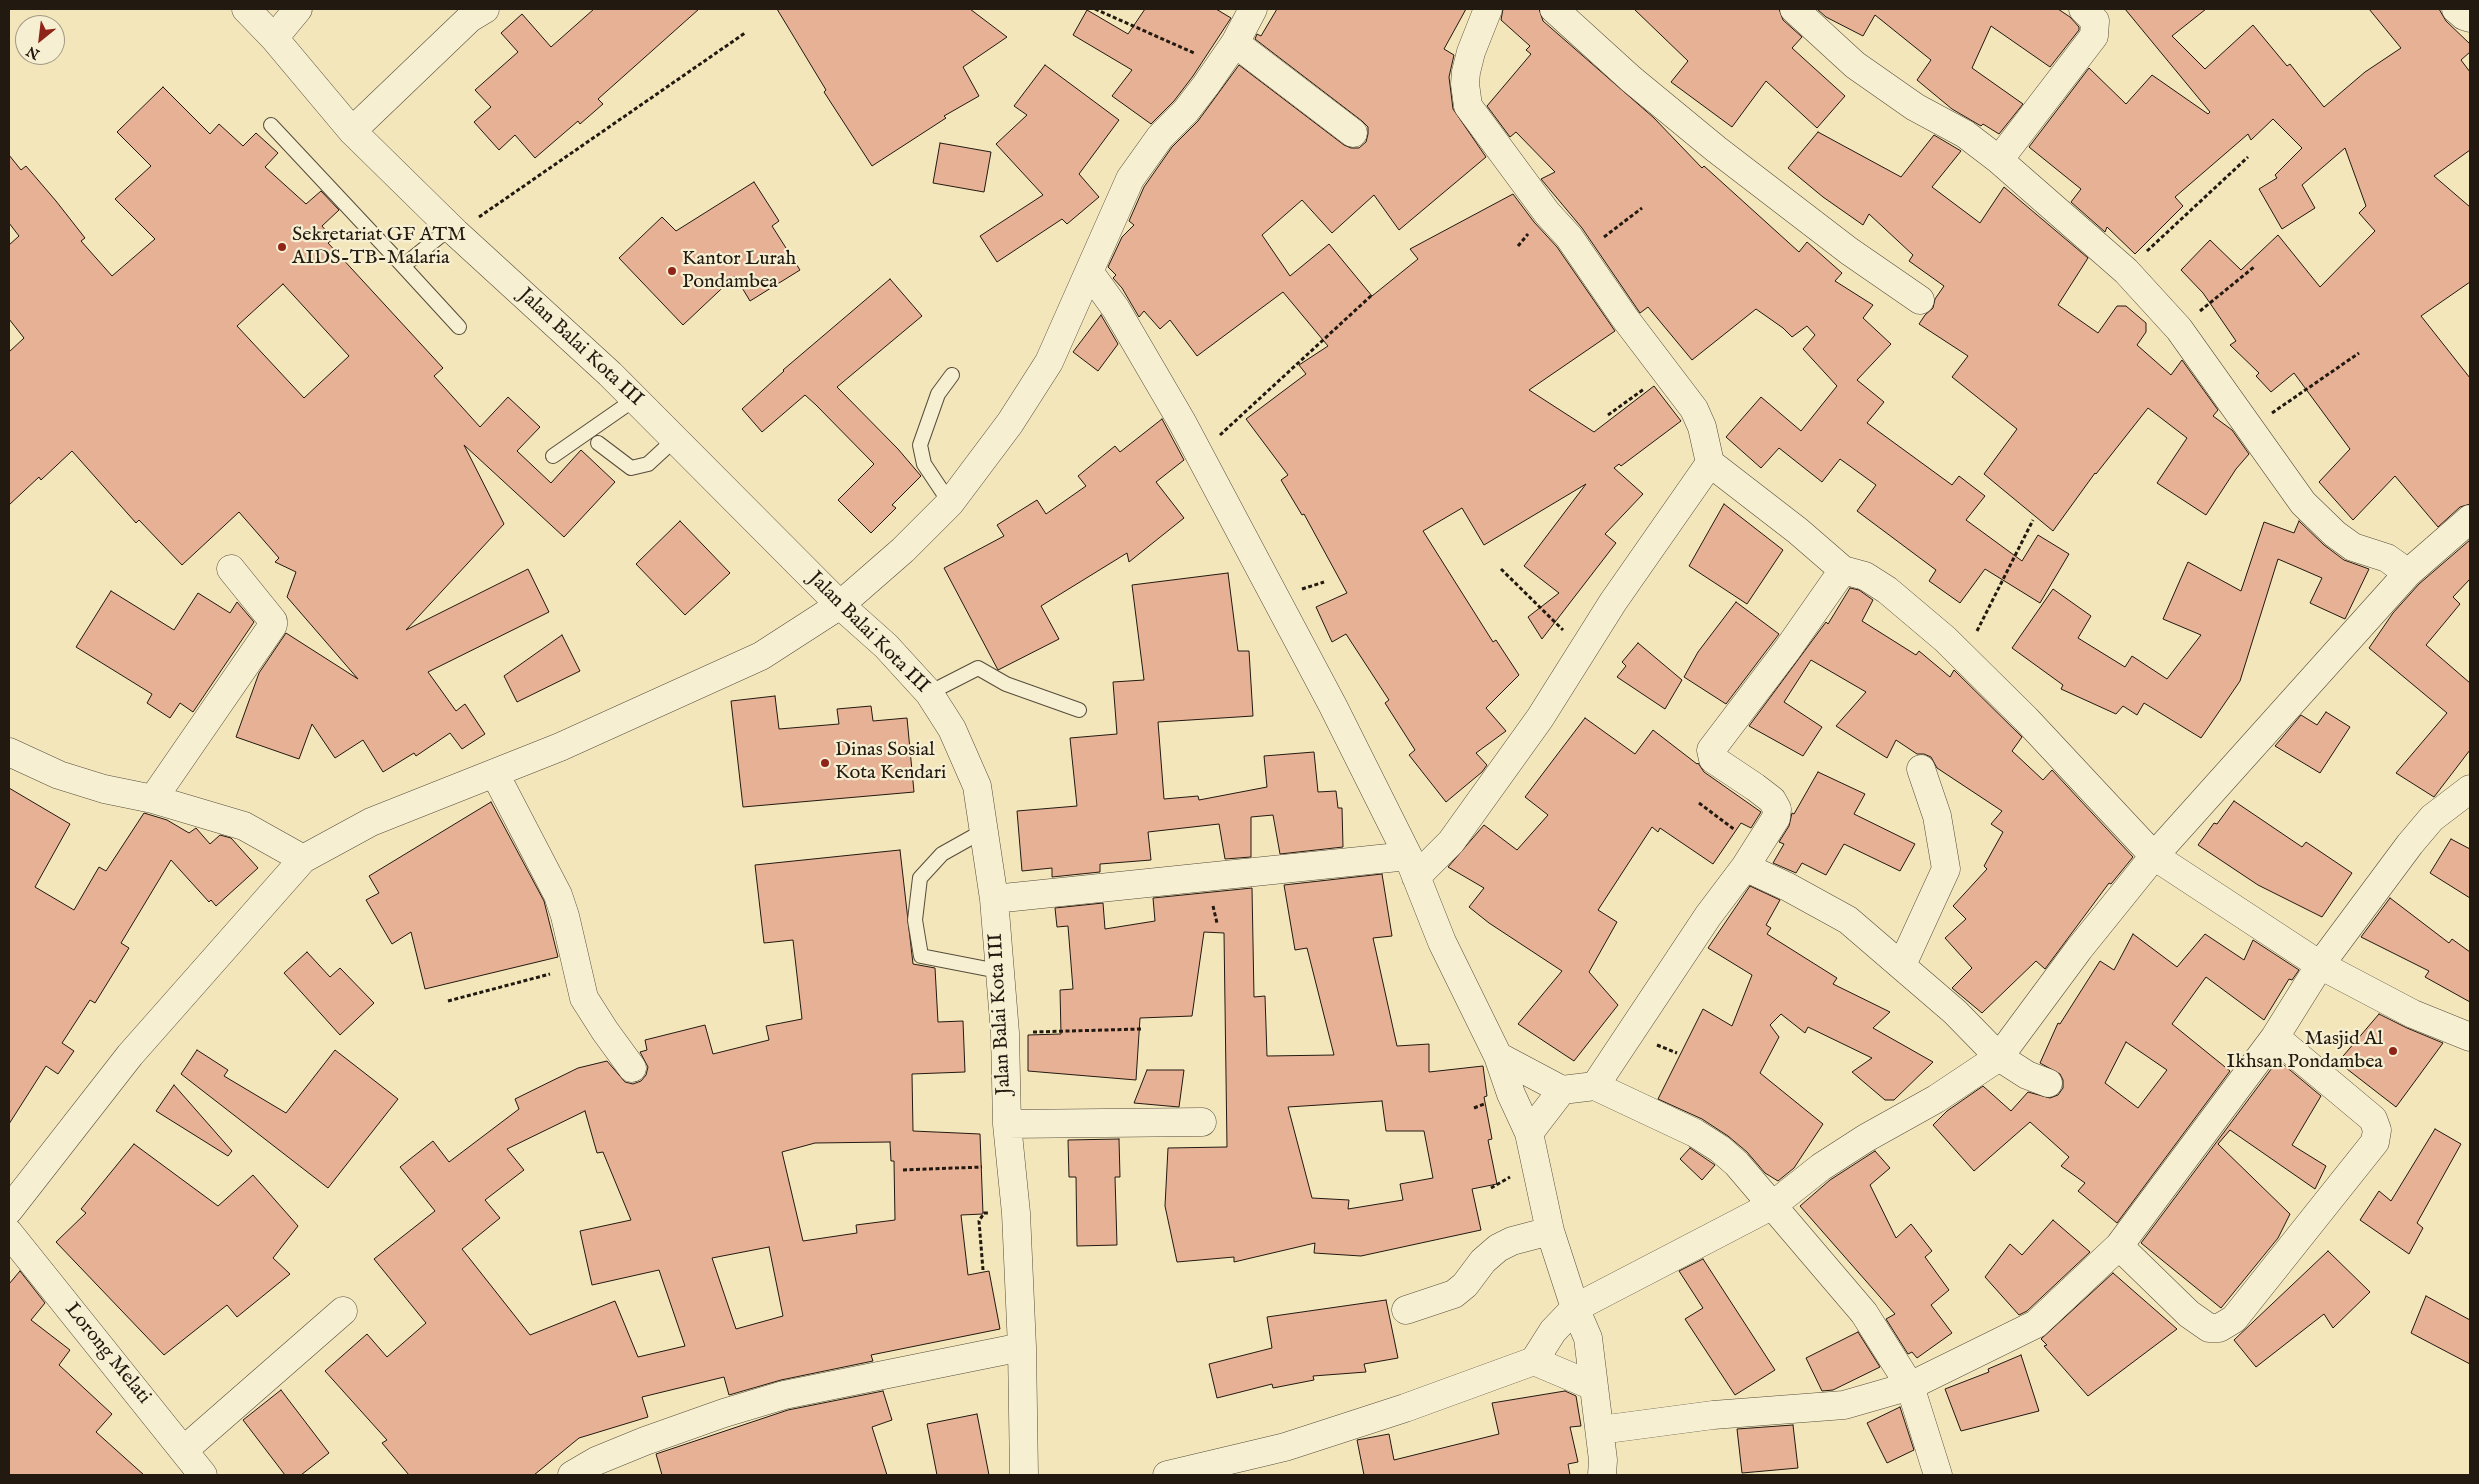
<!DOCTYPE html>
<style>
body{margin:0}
#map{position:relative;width:2479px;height:1484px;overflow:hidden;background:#f2e6ba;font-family:"IM FELL English",serif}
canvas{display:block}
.frame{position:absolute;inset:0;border:10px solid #221910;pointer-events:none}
.north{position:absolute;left:15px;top:15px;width:50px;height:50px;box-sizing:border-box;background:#f7efd2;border:1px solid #a29984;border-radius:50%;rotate:209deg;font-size:14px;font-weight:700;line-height:20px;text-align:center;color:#221910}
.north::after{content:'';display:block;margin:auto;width:18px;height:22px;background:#8f2418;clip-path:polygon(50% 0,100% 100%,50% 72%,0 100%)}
</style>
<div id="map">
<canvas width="2479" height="1484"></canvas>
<div class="frame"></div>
<div class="north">N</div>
</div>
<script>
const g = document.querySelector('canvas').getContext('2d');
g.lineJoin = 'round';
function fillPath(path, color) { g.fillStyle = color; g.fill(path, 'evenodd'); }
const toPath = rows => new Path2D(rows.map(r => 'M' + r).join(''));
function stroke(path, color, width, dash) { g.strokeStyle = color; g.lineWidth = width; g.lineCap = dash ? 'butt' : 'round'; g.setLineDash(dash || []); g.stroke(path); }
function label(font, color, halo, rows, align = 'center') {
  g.font = font + ' "IM FELL English",serif'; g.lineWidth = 4.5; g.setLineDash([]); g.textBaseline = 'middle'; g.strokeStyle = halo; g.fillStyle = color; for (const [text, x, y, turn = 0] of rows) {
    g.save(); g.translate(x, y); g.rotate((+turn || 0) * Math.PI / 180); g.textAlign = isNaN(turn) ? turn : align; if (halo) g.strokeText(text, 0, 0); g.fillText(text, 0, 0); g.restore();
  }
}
const building = toPath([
 [594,9,699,9,598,99,603,104,580,124,578,121,535,158,515,135,499,150,474,122,491,107,475,90,518,52,501,33,522,14,551,47,594,9],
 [777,9,970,9,1007,37,963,67,979,96,944,116,946,118,872,166,824,92,826,90,777,9],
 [1145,9,1216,9,1231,18,1193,76,1174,101,1151,124,1112,96,1132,70,1073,35,1087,10,1128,34,1145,9],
 [1277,9,1466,9,1444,49,1454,55,1449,77,1453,109,1486,157,1399,230,1374,195,1332,233,1302,200,1262,235,1290,276,1329,244,1372,296,1418,259,1410,249,1513,194,1534,222,1557,247,1615,331,1529,390,1594,432,1654,386,1681,421,1621,466,1619,464,1614,468,1643,494,1605,534,1616,543,1542,639,1528,617,1559,593,1524,566,1586,484,1484,545,1462,508,1423,531,1493,642,1496,640,1519,675,1486,708,1506,731,1476,753,1487,765,1482,772,1446,802,1409,755,1415,750,1385,703,1389,700,1346,634,1332,642,1316,607,1347,593,1304,514,1302,515,1281,480,1288,475,1246,419,1306,374,1299,365,1328,346,1283,292,1197,356,1170,320,1160,329,1144,311,1139,317,1122,288,1113,278,1116,275,1108,267,1122,237,1134,225,1129,221,1144,187,1172,147,1198,121,1239,65,1344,145,1351,148,1359,148,1366,142,1368,134,1368,127,1362,121,1255,39,1257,34,1261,36,1277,9],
 [1503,9,1539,9,1543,21,1654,118,1702,168,1704,166,1799,252,1807,242,1842,273,1835,281,1873,305,1863,318,1891,344,1857,380,1884,402,1867,423,1952,485,1959,476,1985,496,1966,520,2022,561,2038,535,2069,554,2040,603,1985,569,1960,603,1929,581,1936,570,1857,511,1876,485,1840,459,1822,482,1779,448,1761,468,1726,437,1761,397,1801,431,1837,386,1803,349,1815,335,1807,326,1792,337,1783,328,1756,309,1692,360,1648,307,1640,313,1582,228,1541,179,1555,172,1516,132,1510,137,1487,106,1531,54,1526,50,1530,46,1501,20,1503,9],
 [1634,9,1779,9,1783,20,1802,37,1792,48,1845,96,1817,128,1766,81,1732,127,1671,82,1688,61,1634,9],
 [1817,9,2058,9,2070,17,2079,27,2079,30,2050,67,1991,26,1972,68,2023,104,1999,134,1983,124,1981,126,1952,109,1917,80,1931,60,1875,15,1863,36,1826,17,1817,9],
 [2125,9,2206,9,2172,36,2205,69,2253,25,2287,66,2290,64,2324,107,2365,72,2401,48,2369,9,2439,9,2446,21,2470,44,2470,52,2461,60,2470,72,2470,150,2434,176,2470,207,2470,282,2421,316,2470,378,2470,504,2460,507,2438,527,2395,476,2353,520,2319,482,2350,449,2294,373,2271,392,2256,376,2259,373,2230,345,2236,341,2203,293,2181,270,2210,240,2241,270,2278,235,2320,287,2375,231,2359,213,2366,206,2345,148,2302,185,2315,208,2282,229,2259,189,2277,178,2275,175,2302,148,2273,119,2251,140,2248,134,2175,197,2183,206,2135,254,2107,227,2105,232,2071,202,2081,189,2029,147,2089,68,2126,104,2152,75,2208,114,2210,112,2125,9],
 [1045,65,1119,120,1079,174,1099,197,1067,224,1062,219,997,262,980,236,1043,195,996,144,1027,115,1014,106,1045,65],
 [163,87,210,134,219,124,243,146,256,133,278,153,265,167,306,204,321,191,339,210,322,226,333,239,328,243,443,368,434,376,480,427,508,397,540,427,517,451,551,483,581,450,615,482,564,537,464,445,504,524,406,630,528,569,549,612,428,672,456,711,465,704,485,734,462,749,450,733,416,756,414,753,383,772,363,740,335,758,312,724,299,759,236,737,259,673,286,633,358,679,287,597,296,572,275,562,279,558,239,512,182,565,139,520,136,523,72,451,41,480,39,477,9,505,9,352,24,338,9,319,9,245,19,236,9,223,9,155,21,170,26,166,56,201,85,238,81,241,112,276,155,239,115,199,151,166,117,132,163,87],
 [283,284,349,356,304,398,237,326,283,284],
 [1818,132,1901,177,1934,135,1961,151,1932,187,1980,223,2004,187,2088,258,2058,305,2098,333,2117,306,2126,306,2146,323,2146,332,2137,345,2171,375,2182,360,2218,410,2213,416,2232,430,2249,454,2236,469,2206,515,2157,483,2187,438,2148,408,2096,474,2095,473,2053,531,1984,474,2017,429,1952,377,1968,356,1919,324,1925,315,1933,308,1935,299,1944,286,1909,261,1913,255,1869,214,1863,225,1823,197,1788,168,1818,132],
 [940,143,991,152,984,192,933,183,940,143],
 [754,182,779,221,772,226,800,270,750,301,735,276,683,325,619,258,662,217,676,231,754,182],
 [890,279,922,316,837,387,898,449,921,476,892,505,896,508,871,533,838,500,874,464,816,405,805,395,762,432,742,409,784,371,783,370,890,279],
 [1101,315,1118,344,1098,371,1073,352,1101,315],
 [1162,419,1184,460,1156,482,1184,518,1129,562,1127,553,1041,606,1059,639,998,670,944,568,1004,536,997,525,1037,500,1046,514,1086,486,1078,476,1115,446,1120,452,1162,419],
 [1724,504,1783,550,1747,604,1689,566,1724,504],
 [680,521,730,573,685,615,636,564,680,521],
 [2299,521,2324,545,2344,560,2369,569,2345,619,2310,603,2322,578,2278,559,2240,681,2201,738,2144,703,2137,715,2123,706,2116,714,2061,689,2063,685,2012,648,2053,589,2091,616,2078,638,2125,667,2132,656,2167,679,2201,635,2163,619,2188,562,2241,591,2264,522,2294,533,2299,521],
 [2470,540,2470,579,2453,597,2460,604,2426,645,2470,683,2470,750,2434,797,2396,773,2447,713,2369,648,2393,613,2419,584,2470,540],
 [1228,573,1238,651,1249,651,1253,716,1158,722,1164,799,1198,796,1199,800,1267,787,1264,756,1314,752,1318,792,1336,791,1338,808,1342,808,1343,847,1280,854,1273,815,1251,817,1251,857,1225,859,1219,824,1148,832,1151,860,1100,864,1100,872,1052,877,1052,868,1022,871,1017,811,1077,806,1070,738,1117,734,1113,682,1144,680,1132,585,1228,573],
 [1850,588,1859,590,1873,600,1862,621,1916,655,1919,651,1950,677,1954,670,2022,737,2012,751,2043,780,2052,770,2133,857,2111,884,2109,883,2045,969,2036,961,1982,1013,1952,988,1972,968,1945,938,1966,919,1953,906,1987,869,1984,866,2003,832,1991,824,2002,811,1937,768,1931,757,1924,754,1917,754,1896,740,1887,758,1836,726,1866,692,1811,660,1784,702,1822,727,1803,756,1749,726,1826,622,1828,624,1850,588],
 [111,591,174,630,198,593,230,613,237,602,254,622,193,712,180,703,170,718,147,703,152,694,76,647,111,591],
 [1736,602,1779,634,1726,704,1684,677,1698,652,1736,602],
 [562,635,580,671,517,702,504,676,562,635],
 [1638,643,1682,680,1665,709,1617,677,1626,666,1622,662,1638,643],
 [775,696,779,729,839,724,837,709,871,706,873,721,907,718,914,792,743,807,731,701,775,696],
 [2326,712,2350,727,2320,773,2275,746,2301,715,2317,725,2326,712],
 [1585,718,1635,754,1653,730,1697,764,1698,763,1704,772,1761,812,1751,828,1741,823,1713,864,1660,828,1658,832,1652,827,1598,910,1617,922,1589,972,1618,1005,1574,1061,1518,1024,1562,971,1489,923,1469,907,1484,888,1448,867,1484,825,1517,850,1548,815,1525,797,1585,718],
 [1818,772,1865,794,1854,814,1915,844,1900,871,1844,844,1826,875,1802,863,1796,873,1773,863,1784,844,1779,842,1789,826,1792,813,1794,814,1818,772],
 [9,788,70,824,35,887,74,910,99,867,106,871,144,813,167,820,189,833,196,828,210,844,220,835,231,838,258,868,216,906,211,900,209,902,171,860,121,943,129,948,95,1003,90,1000,62,1043,74,1051,58,1074,46,1066,9,1124,9,788],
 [2234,801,2302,847,2306,842,2352,873,2322,917,2258,885,2198,845,2214,823,2217,824,2234,801],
 [491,802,544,901,558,957,425,989,411,932,392,944,366,900,379,893,369,876,491,802],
 [2451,839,2470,849,2470,898,2430,873,2451,839],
 [900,850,913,964,935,968,938,1022,963,1021,965,1072,912,1074,913,1131,980,1134,983,1214,961,1215,968,1275,989,1271,1000,1329,871,1355,873,1361,781,1380,729,1395,724,1377,642,1397,648,1417,579,1438,534,1475,409,1475,382,1443,387,1440,325,1371,367,1334,387,1357,426,1323,374,1259,435,1211,400,1167,433,1141,449,1162,519,1109,515,1099,578,1068,607,1061,625,1082,633,1084,641,1081,646,1075,648,1067,640,1052,647,1050,645,1040,705,1025,713,1054,769,1040,766,1026,802,1019,793,940,764,943,755,865,900,850],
 [585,1111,597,1153,603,1152,631,1220,580,1231,592,1285,659,1270,685,1346,638,1357,615,1301,530,1335,462,1249,500,1218,485,1200,524,1170,507,1149,585,1111],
 [890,1142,891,1161,894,1161,895,1220,856,1225,857,1233,803,1241,782,1152,815,1143,890,1142],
 [769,1247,783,1316,736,1329,712,1258,769,1247],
 [1382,874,1392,936,1373,938,1397,1046,1429,1044,1429,1072,1483,1066,1487,1096,1484,1097,1492,1139,1488,1140,1497,1184,1472,1189,1481,1230,1361,1256,1314,1253,1315,1243,1234,1262,1234,1257,1177,1262,1165,1206,1168,1148,1227,1147,1224,933,1204,932,1192,1016,1140,1018,1136,1080,1028,1071,1028,1035,1061,1034,1060,990,1073,989,1068,926,1057,927,1055,908,1103,903,1105,929,1155,921,1153,898,1252,888,1254,997,1265,996,1267,1056,1334,1055,1307,948,1295,950,1284,885,1382,874],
 [1382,1101,1386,1131,1424,1131,1433,1178,1400,1184,1403,1200,1348,1209,1349,1200,1312,1198,1288,1107,1382,1101],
 [1750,886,1780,900,1766,925,1771,928,1767,934,1837,978,1833,984,1890,1012,1873,1028,1933,1062,1894,1100,1885,1100,1852,1072,1872,1058,1808,1027,1805,1033,1781,1014,1770,1025,1779,1037,1760,1073,1823,1124,1794,1168,1778,1181,1765,1173,1747,1152,1728,1136,1702,1119,1658,1099,1703,1009,1732,1026,1752,975,1708,948,1750,886],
 [2390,898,2449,943,2452,939,2470,952,2470,1002,2425,977,2429,971,2361,937,2390,898],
 [2133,934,2177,967,2205,934,2244,960,2253,940,2299,970,2292,980,2289,979,2264,1020,2206,977,2172,1024,2230,1071,2117,1223,2078,1191,2085,1183,2061,1166,2069,1157,2030,1122,1974,1171,1933,1125,1947,1111,1983,1086,2011,1111,2028,1092,2050,1098,2058,1095,2063,1088,2063,1080,2060,1074,2040,1063,2058,1023,2060,1024,2100,961,2114,970,2133,934],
 [2126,1042,2167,1070,2138,1108,2105,1083,2126,1042],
 [307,952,330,977,340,968,374,1003,340,1035,284,973,307,952],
 [2379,1014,2407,1028,2443,1043,2396,1107,2338,1062,2379,1014],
 [197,1050,228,1070,224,1076,286,1113,335,1050,398,1099,328,1188,181,1074,197,1050],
 [2278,1060,2321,1096,2292,1145,2326,1166,2315,1189,2230,1130,2218,1144,2290,1214,2278,1238,2221,1308,2141,1243,2278,1060],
 [1147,1070,1184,1070,1179,1107,1134,1103,1147,1070],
 [174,1085,232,1151,228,1156,156,1111,174,1085],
 [2435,1129,2461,1144,2417,1223,2423,1228,2409,1254,2360,1220,2379,1191,2391,1201,2435,1129],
 [1119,1139,1120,1177,1115,1177,1117,1245,1077,1246,1076,1177,1069,1177,1068,1140,1119,1139],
 [134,1144,218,1206,253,1175,298,1226,273,1258,290,1274,237,1317,227,1305,164,1355,56,1242,86,1213,81,1209,134,1144],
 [1690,1148,1715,1165,1702,1180,1680,1159,1690,1148],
 [1875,1151,1890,1168,1870,1185,1896,1238,1911,1224,1932,1251,1925,1257,1949,1290,1931,1305,1952,1333,1917,1358,1912,1352,1908,1354,1886,1319,1895,1314,1800,1206,1830,1180,1875,1151],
 [2053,1220,2090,1252,2027,1311,2019,1315,1985,1277,2010,1244,2022,1255,2053,1220],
 [2328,1251,2370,1292,2333,1328,2324,1314,2256,1367,2234,1340,2328,1251],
 [1703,1259,1775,1370,1735,1395,1685,1319,1703,1308,1679,1271,1703,1259],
 [20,1271,45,1303,31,1320,70,1350,59,1365,112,1414,96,1432,144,1475,9,1475,9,1284,20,1271],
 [2113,1273,2177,1329,2088,1396,2044,1346,2047,1345,2041,1339,2113,1273],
 [2426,1296,2470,1320,2470,1364,2411,1333,2426,1296],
 [1386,1300,1398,1358,1364,1364,1366,1372,1313,1376,1314,1380,1273,1388,1272,1384,1217,1398,1209,1364,1272,1348,1267,1317,1386,1300],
 [1858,1332,1880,1367,1833,1390,1822,1391,1806,1358,1858,1332],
 [2021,1355,2039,1411,1961,1431,1945,1389,1989,1372,1988,1369,2021,1355],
 [281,1390,329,1453,301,1475,285,1475,243,1420,281,1390],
 [883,1391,892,1420,872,1427,887,1475,662,1475,656,1454,788,1410,883,1391],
 [1565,1391,1576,1396,1581,1426,1570,1427,1578,1462,1568,1464,1570,1475,1364,1475,1357,1440,1389,1434,1394,1460,1499,1434,1492,1403,1565,1391],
 [1900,1407,1914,1450,1887,1463,1867,1423,1900,1407],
 [977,1414,989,1475,937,1475,927,1424,977,1414],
 [1793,1425,1798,1468,1742,1473,1737,1429,1793,1425]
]);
const path = toPath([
 [1095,9,1194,53],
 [479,217,745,33],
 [1604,237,1642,208],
 [1518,246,1528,234],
 [2147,251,2248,157],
 [2200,311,2254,267],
 [2272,413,2359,353],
 [1608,415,1644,389],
 [1220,435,1373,294],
 [1501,569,1563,630],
 [1302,589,1324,582],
 [1977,631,2033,520],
 [1699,803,1735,830],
 [1213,906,1217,923],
 [448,1001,550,974],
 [1033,1032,1141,1029],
 [1657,1045,1677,1053],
 [1474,1108,1484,1104],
 [903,1170,982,1167],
 [1491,1188,1510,1177],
 [983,1270,979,1221,984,1213,988,1213]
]);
const service = toPath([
 [271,125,403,266],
 [450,228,403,266,459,327],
 [598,443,631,468,648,464,674,440],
 [553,456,635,399],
 [950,503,924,464,920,445,938,394,952,375],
 [929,693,978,668,1006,684,1079,710],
 [983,831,942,854,920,878,915,920,921,956,998,971]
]);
const minor = toPath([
 [246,9,274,38,352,131,456,233,610,374,840,605,886,646,929,693,952,729,977,786,994,899,1005,1033,1007,1124,1016,1213,1022,1347,1024,1475],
 [1488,9,1471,52,1466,72,1465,84,1468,106,1547,213,1569,237,1624,317,1694,409,1702,427,1710,463],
 [1554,9,1631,79,1716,149,1849,251,1920,300],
 [1794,9,1855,65,1915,107,1965,134,1999,160,2126,271,2179,329,2303,503,2335,534,2353,547,2387,558,2408,573],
 [2456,9,2464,16,2470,18],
 [274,38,298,9],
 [1235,43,1353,133],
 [352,131,470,18,485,9],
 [1999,160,2094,36,2095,21,2083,9],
 [1090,273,1116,309,1182,422,1333,706,1408,856,1442,942,1498,1056,1511,1094,1529,1133,1550,1231,1575,1308,1588,1338,1603,1460,1602,1475],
 [9,752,59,775,104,789,153,799,244,826,303,859],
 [495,774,558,895,565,916,584,998,605,1031,632,1068],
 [153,799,273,625,273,621,231,569],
 [1745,867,1776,818,1777,809,1772,800,1755,787,1713,759,1711,750,1787,650,1843,570],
 [1416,877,1451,842,1540,718,1613,602,1710,463,1798,531,1843,570,1865,576,1887,590,1945,639,2026,719,2154,856,2320,965,2413,1014,2470,1037],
 [994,899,1408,856],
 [1902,965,1946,869,1937,816,1921,769],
 [1498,1056,1562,1090],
 [1595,1086,1695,1133,1720,1149,1737,1164,1864,1313,1910,1386,1938,1475],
 [1007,1124,1202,1122],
 [1529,1133,1562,1090,1595,1086,1708,916,1745,867,1788,887,1848,920,1955,1012,1999,1057,2027,1075,2048,1083],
 [9,1210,130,1055,303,859,371,822,560,747,761,656,840,605,903,550,950,503,1010,423,1049,362,1130,179,1160,137,1186,111,1206,85,1235,43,1253,9],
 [9,1233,203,1475],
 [2119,1246,2189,1314,2209,1328,2219,1328,2234,1319,2375,1142,2377,1130,2373,1119,2275,1037],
 [1406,1310,1454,1294,1465,1285,1483,1261,1498,1248,1512,1241,1550,1231],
 [1534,1361,1593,1386],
 [1600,1430,1713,1415,1844,1405,1910,1386,2036,1324,2119,1246,2275,1037,2320,965,2410,844,2432,818,2470,789],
 [184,1450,343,1311],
 [572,1475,596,1461,645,1441,724,1413,784,1395,1022,1347],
 [1167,1475,1285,1447,1405,1408,1534,1361,1553,1331,1575,1308,1773,1205,1821,1167,1866,1138,1936,1099,1999,1057,2079,949,2154,856,2408,573,2470,519]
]);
const markers = [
 [282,247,5,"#8f2418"],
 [672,271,5,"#8f2418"],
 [825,763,5,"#8f2418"],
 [2393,1051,5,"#8f2418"]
];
const poiNames = [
 ["Sekretariat GF ATM",292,236],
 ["AIDS-TB-Malaria",292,259],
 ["Kantor Lurah",682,260],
 ["Pondambea",682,283],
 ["Dinas Sosial",835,751],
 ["Kota Kendari",835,774],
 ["Masjid Al",2383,1040,"right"],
 ["Ikhsan Pondambea",2383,1063,"right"]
];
const streetNames = [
 ["Jalan Balai Kota III",580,348,43],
 ["Jalan Balai Kota III",868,633,45],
 ["Jalan Balai Kota III",1001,1014,-93],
 ["Lorong Melati",107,1354,51]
];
fillPath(building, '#e7b196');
stroke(building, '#221910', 1);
stroke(service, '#564c3a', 16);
stroke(minor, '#564c3a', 29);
stroke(path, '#221910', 3, [4, 2.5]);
stroke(service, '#f7efd2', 14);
stroke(minor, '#f7efd2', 28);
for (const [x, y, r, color] of markers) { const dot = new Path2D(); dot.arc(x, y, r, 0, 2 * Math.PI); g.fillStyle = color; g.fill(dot); stroke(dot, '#f7efd2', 2); }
label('20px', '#221910', '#f7efd2', poiNames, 'left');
label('20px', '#221910', '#f7efd2', streetNames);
</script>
